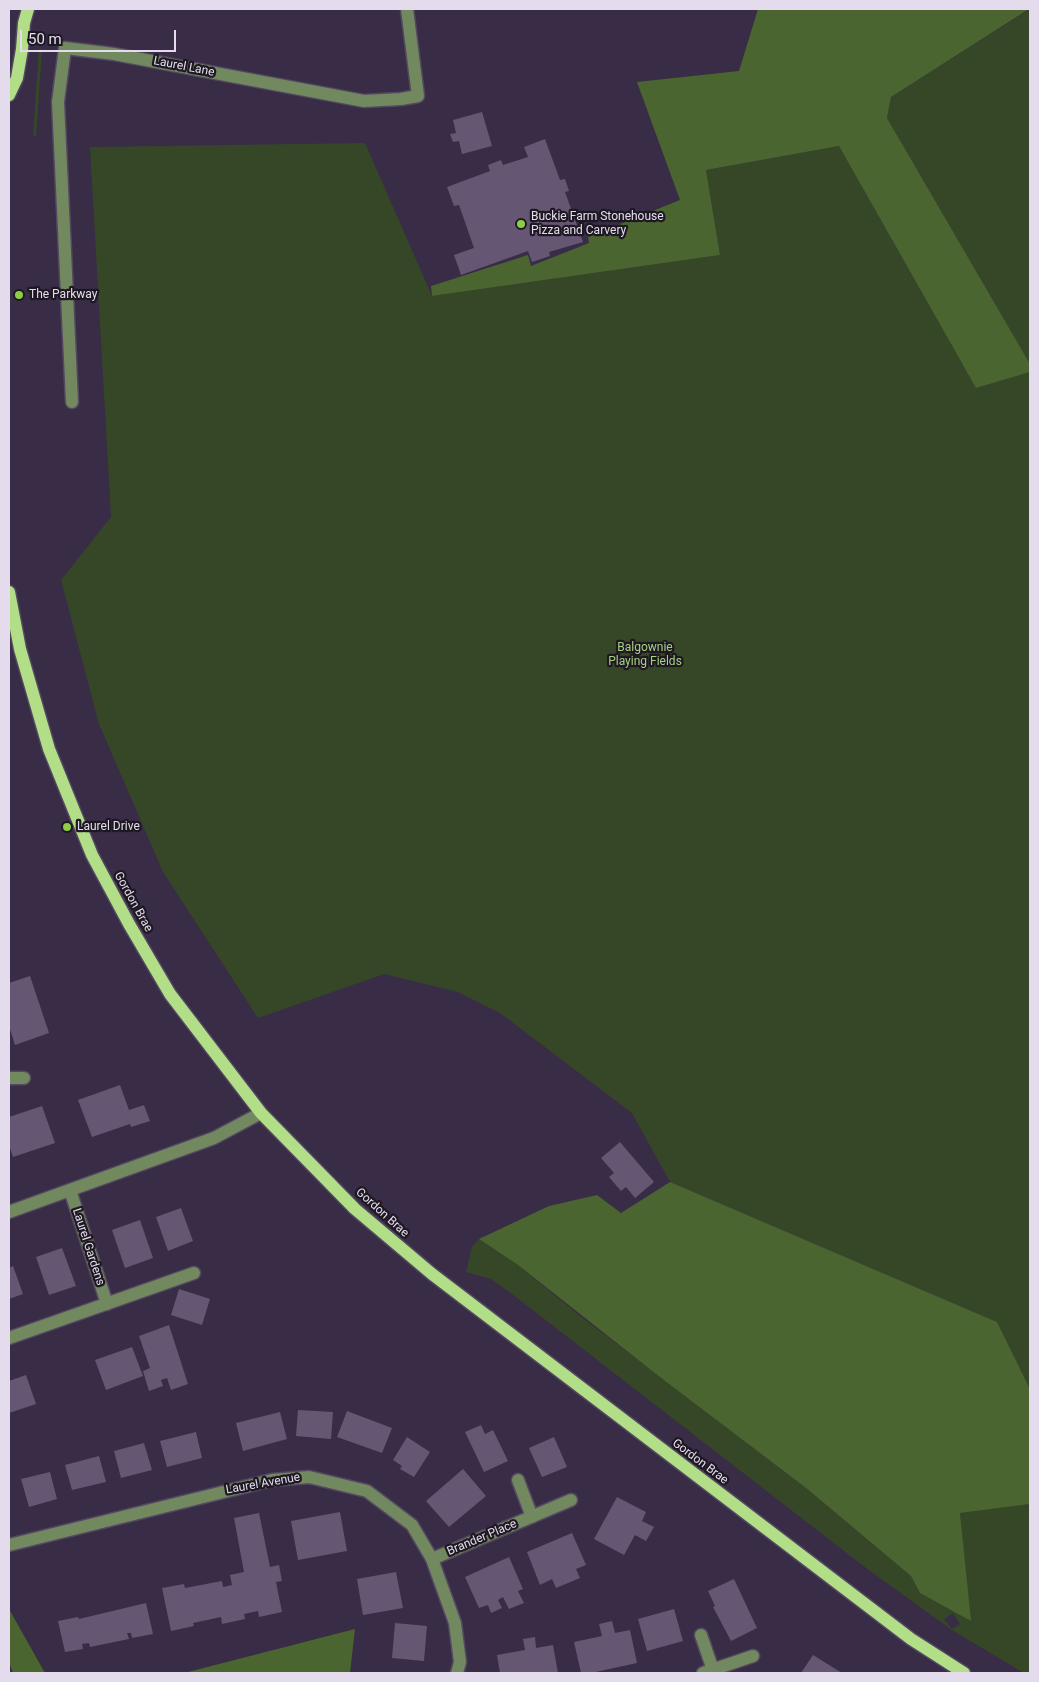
<!DOCTYPE html>
<style>
body{margin:0}
#map{position:relative;width:1039px;height:1682px;overflow:hidden;background:#392c46;font-family:Roboto,sans-serif}
canvas{display:block}
.frame{position:absolute;inset:0;border:10px solid #e4dced;pointer-events:none}
.scale{position:absolute;left:20px;top:30px;width:156px;height:22px;box-sizing:border-box;border:2px solid #e4dced;border-top:0;padding-left:6px;font-size:15px;line-height:18px;white-space:nowrap;color:#e4dced;-webkit-text-stroke:4px #1e1823;paint-order:stroke}
</style>
<div id="map">
<canvas width="1039" height="1682"></canvas>
<div class="frame"></div>
<div class="scale">50 m</div>
</div>
<script>
const g = document.querySelector('canvas').getContext('2d');
g.lineJoin = 'round';
function fillPath(path, color) { g.fillStyle = color; g.fill(path, 'evenodd'); }
const toPath = rows => new Path2D(rows.map(r => 'M' + r).join(''));
function stroke(path, color, width, dash) { g.strokeStyle = color; g.lineWidth = width; g.lineCap = dash ? 'butt' : 'round'; g.setLineDash(dash || []); g.stroke(path); }
function label(font, color, halo, rows, align = 'center') {
  g.font = font + ' Roboto,sans-serif'; g.lineWidth = 4.5; g.setLineDash([]); g.textBaseline = 'middle'; g.strokeStyle = halo; g.fillStyle = color; for (const [text, x, y, turn = 0] of rows) {
    g.save(); g.translate(x, y); g.rotate((+turn || 0) * Math.PI / 180); g.textAlign = isNaN(turn) ? turn : align; if (halo) g.strokeText(text, 0, 0); g.fillText(text, 0, 0); g.restore();
  }
}
const green = toPath([
 [1030,9,1030,364,887,118,891,97],
 [39,49,42,49,41,63,36,136,33,136],
 [365,143,432,296,720,255,706,170,839,146,976,388,1030,372,1030,1389,997,1322,670,1182,632,1113,500,1013,458,992,384,974,258,1018,163,872,99,724,61,580,111,517,90,147],
 [479,1239,518,1265,579,1315,806,1488,911,1576,920,1593,970,1620,960,1513,1030,1504,1030,1673,1024,1673,952,1630,866,1568,512,1294,491,1279,466,1272,472,1247],
 [953,1613,960,1624,952,1629,944,1619]
]);
const forest = toPath([
 [758,9,1029,9,891,97,887,118,1030,364,1030,372,976,388,839,146,706,170,720,255,432,296,431,286,528,255,531,266,589,243,588,237,680,200,637,82,739,71],
 [670,1182,997,1322,1030,1389,1030,1504,960,1513,971,1621,920,1593,911,1576,806,1488,656,1374,518,1265,479,1239,549,1206,597,1195,621,1213],
 [9,1609,45,1673,13,1673,9,1662],
 [355,1629,350,1673,184,1673]
]);
const building = toPath([
 [482,112,492,146,462,154,459,141,453,142,450,134,456,133,453,120],
 [545,139,560,180,565,179,569,191,565,192,583,242,549,252,550,256,532,262,528,251,461,275,454,255,474,248,459,205,454,206,447,187,490,171,488,165,501,160,503,165,528,157,524,147],
 [30,976,49,1033,15,1045,9,1026,9,983],
 [120,1085,129,1110,144,1105,150,1121,131,1127,130,1124,92,1137,78,1100],
 [42,1106,55,1143,13,1157,9,1145,9,1117],
 [620,1142,654,1182,635,1198,626,1187,621,1191,609,1177,614,1173,601,1158],
 [181,1208,193,1241,168,1251,156,1217],
 [140,1220,153,1258,125,1268,112,1230],
 [62,1248,76,1286,49,1295,36,1257],
 [13,1266,23,1294,9,1299,9,1268],
 [179,1289,210,1299,202,1325,171,1315],
 [169,1325,188,1384,171,1390,167,1378,161,1380,163,1386,149,1391,143,1371,150,1368,139,1336],
 [132,1347,143,1376,106,1390,95,1360],
 [26,1375,36,1404,9,1413,9,1381],
 [298,1410,333,1412,331,1439,296,1436],
 [347,1411,392,1428,382,1453,337,1437],
 [280,1412,287,1439,243,1451,236,1423],
 [481,1425,485,1434,493,1430,508,1461,484,1472,465,1432],
 [196,1432,202,1458,167,1467,160,1441],
 [407,1437,430,1452,414,1477,400,1469,402,1466,393,1460],
 [554,1437,567,1467,542,1477,529,1448],
 [144,1443,152,1470,121,1478,114,1451],
 [99,1456,106,1482,72,1490,65,1465],
 [463,1469,486,1496,449,1527,426,1501],
 [50,1472,57,1499,29,1507,21,1479],
 [617,1497,646,1512,642,1521,654,1527,646,1541,635,1535,624,1555,594,1539],
 [340,1512,347,1551,298,1560,291,1521],
 [259,1513,270,1567,279,1565,282,1581,276,1582,282,1612,259,1617,258,1611,244,1614,245,1619,222,1624,221,1617,193,1623,194,1626,171,1631,162,1588,184,1584,185,1588,222,1581,223,1587,232,1585,230,1575,244,1572,234,1518],
 [572,1533,586,1565,576,1569,580,1578,556,1588,552,1579,540,1585,527,1552],
 [509,1557,523,1589,518,1591,524,1603,509,1609,503,1597,498,1600,502,1608,491,1613,488,1605,479,1608,465,1577],
 [396,1572,403,1608,363,1615,357,1579],
 [734,1579,757,1628,731,1641,713,1607,715,1606,708,1591],
 [146,1603,153,1634,132,1638,131,1633,127,1633,129,1639,90,1647,89,1643,82,1644,83,1649,65,1652,58,1621,78,1617,79,1619],
 [674,1609,683,1641,647,1651,638,1619],
 [612,1621,615,1633,630,1630,637,1663,591,1673,581,1673,574,1642,602,1636,599,1624],
 [395,1623,427,1626,424,1661,392,1658],
 [535,1637,536,1648,553,1645,558,1673,500,1673,497,1655,525,1650,523,1639],
 [813,1655,842,1673,801,1673]
]);
const minor = toPath([
 [72,402,58,102,65,48,114,54,364,101,401,99,418,96,407,9],
 [9,1078,24,1078],
 [70,1190,107,1304],
 [9,1212,214,1138,261,1113],
 [9,1338,194,1273],
 [518,1480,532,1517],
 [9,1545,272,1480,309,1477,367,1491,412,1525,432,1559,455,1623,460,1662,457,1673],
 [432,1559,571,1500],
 [701,1635,713,1670],
 [703,1673,753,1656]
]);
const major = toPath([
 [9,95,17,78,22,49,24,23,28,9],
 [9,592,20,649,49,749,92,855,129,924,170,994,261,1113,355,1209,432,1274,911,1639,964,1673]
]);
const markers = [
 [521,224,5,"#8dce44"],
 [19,295,5,"#8dce44"],
 [67,827,5,"#8dce44"]
];
const streetNames = [
 ["Laurel Lane",184,67,11],
 ["Gordon Brae",133,902,61],
 ["Gordon Brae",382,1213,42],
 ["Laurel Gardens",88,1247,72],
 ["Gordon Brae",700,1462,37],
 ["Laurel Avenue",263,1484,-10],
 ["Brander Place",482,1538,-23]
];
const poiNames = [
 ["Buckie Farm Stonehouse",531,217],
 ["Pizza and Carvery",531,231],
 ["The Parkway",29,295],
 ["Laurel Drive",77,827]
];
const parkNames = [
 ["Balgownie",645,648],
 ["Playing Fields",645,662]
];
fillPath(green, '#364727');
fillPath(forest, '#4b6530');
fillPath(building, '#655773');
stroke(minor, '#544861', 15);
stroke(major, '#544861', 15);
stroke(minor, '#72885f', 12);
stroke(major, '#b1de87', 12);
for (const [x, y, r, color] of markers) { const dot = new Path2D(); dot.arc(x, y, r, 0, 2 * Math.PI); g.fillStyle = color; g.fill(dot); stroke(dot, '#1e1823', 2); }
label('12px', '#e4dced', '#1e1823', streetNames);
label('12px', '#e4dced', '#1e1823', poiNames, 'left');
label('12px', '#a6d080', '#1e1823', parkNames);
</script>
